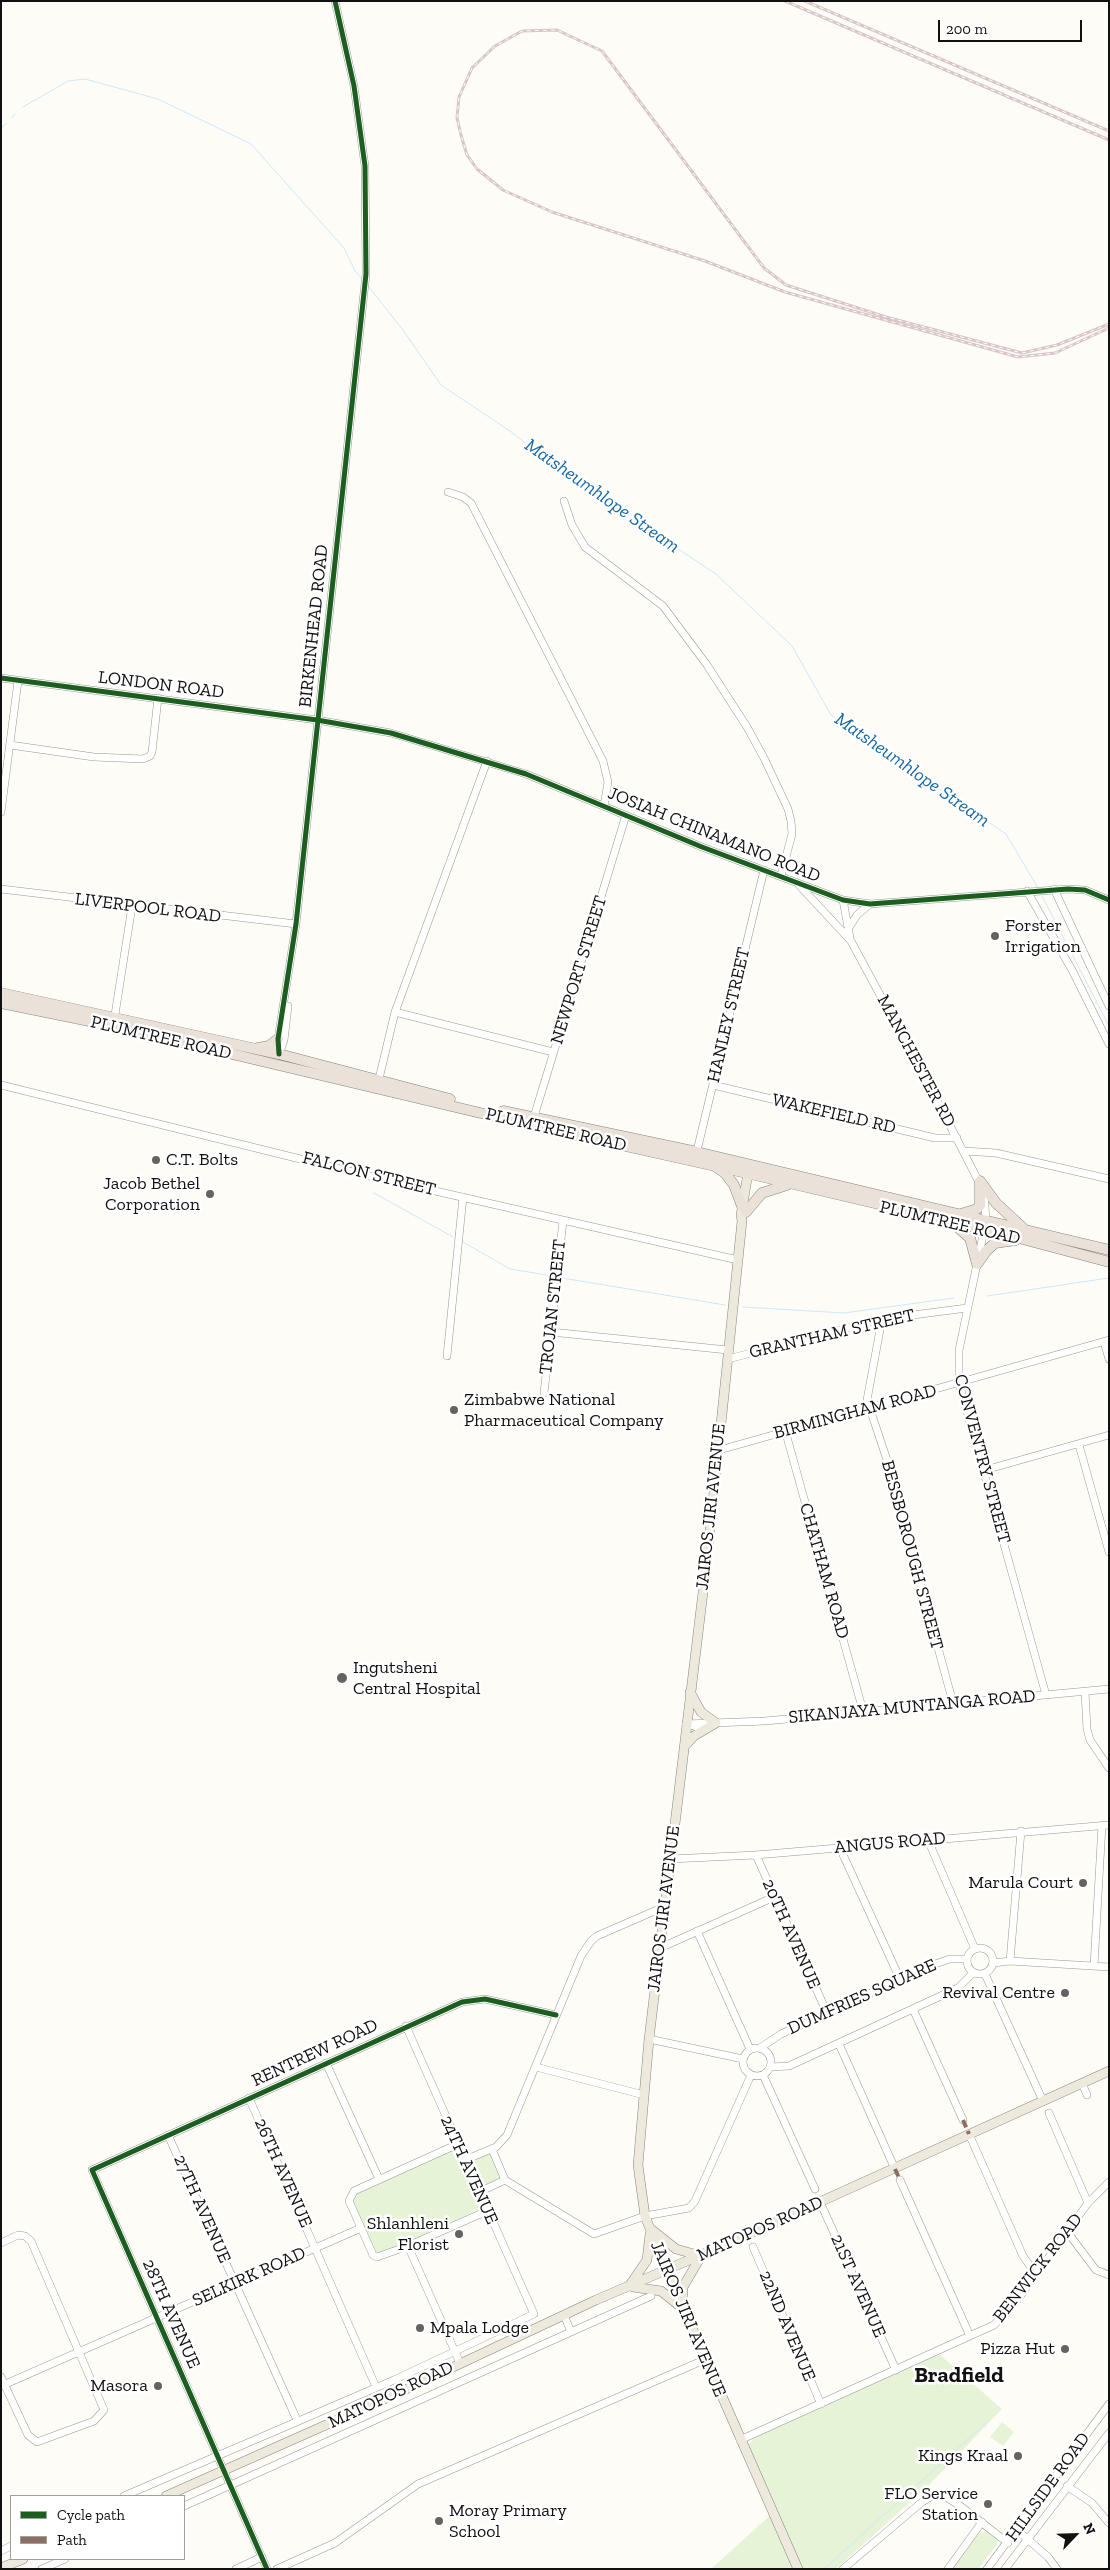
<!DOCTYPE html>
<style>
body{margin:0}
#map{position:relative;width:1110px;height:2570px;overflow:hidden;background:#fdfcf7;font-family:"Zilla Slab",serif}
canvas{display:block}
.frame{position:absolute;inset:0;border:2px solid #111;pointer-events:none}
.legend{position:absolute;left:10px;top:2495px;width:175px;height:65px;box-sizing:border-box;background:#fff;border:1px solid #a0a0a0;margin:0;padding:6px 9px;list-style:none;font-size:15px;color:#111}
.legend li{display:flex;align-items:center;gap:10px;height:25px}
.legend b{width:25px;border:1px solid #a0a0a0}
.north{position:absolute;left:1050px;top:2510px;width:50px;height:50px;-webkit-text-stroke:4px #fff;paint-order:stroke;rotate:66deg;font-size:14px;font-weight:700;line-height:20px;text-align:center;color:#111}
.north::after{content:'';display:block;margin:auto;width:18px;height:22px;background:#111;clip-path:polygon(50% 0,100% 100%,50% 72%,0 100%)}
.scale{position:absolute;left:938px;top:20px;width:144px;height:22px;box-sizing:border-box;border:2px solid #111;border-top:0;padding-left:6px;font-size:15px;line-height:18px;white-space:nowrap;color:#111;-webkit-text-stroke:4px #fff;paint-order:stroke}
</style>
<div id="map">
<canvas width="1110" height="2570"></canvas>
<div class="frame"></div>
<ul class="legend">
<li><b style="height:6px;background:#1b5e20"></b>Cycle path</li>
<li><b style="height:6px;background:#8d6e63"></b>Path</li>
</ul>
<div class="north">N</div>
<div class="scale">200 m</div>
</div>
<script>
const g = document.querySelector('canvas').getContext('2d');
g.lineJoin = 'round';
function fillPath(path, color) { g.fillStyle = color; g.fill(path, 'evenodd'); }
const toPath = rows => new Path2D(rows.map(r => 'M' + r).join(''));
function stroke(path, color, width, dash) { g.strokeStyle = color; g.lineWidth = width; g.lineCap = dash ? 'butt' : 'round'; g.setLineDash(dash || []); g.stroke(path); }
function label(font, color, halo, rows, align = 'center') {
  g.font = font + ' "Zilla Slab",serif'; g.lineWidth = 5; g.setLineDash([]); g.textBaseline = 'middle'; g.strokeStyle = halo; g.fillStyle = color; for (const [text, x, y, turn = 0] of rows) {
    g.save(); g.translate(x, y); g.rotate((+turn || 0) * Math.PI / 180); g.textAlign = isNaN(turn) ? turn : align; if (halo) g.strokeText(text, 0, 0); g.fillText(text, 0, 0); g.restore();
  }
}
const green = toPath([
 [455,2148,458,2149,482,2208,383,2253,375,2252,352,2201,353,2195],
 [491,2152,502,2179,480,2189,468,2162],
 [939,2354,1002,2409,930,2484,836,2569,711,2569,775,2511,747,2449,754,2436],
 [1002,2422,1014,2432,1003,2446,990,2437],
 [986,2531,997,2538,998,2543,978,2569,951,2569,976,2535]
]);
const stream = toPath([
 [23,107,68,81,85,79,158,99,251,144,344,248,355,271,362,279],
 [12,118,15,114],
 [1,128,7,123],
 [368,286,403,330,441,385,510,431,575,481,716,574,792,646,831,715,1006,834,1038,888],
 [1041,894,1109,1026],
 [374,1193,453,1237],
 [463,1242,510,1269,553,1276],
 [562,1278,725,1305],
 [987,1296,1109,1278],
 [743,1307,844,1313,954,1298],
 [824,2569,989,2420]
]);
const minor = toPath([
 [448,492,463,497,471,503,603,761,608,782,604,806],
 [564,501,572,525,585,547,663,606,707,665,747,727,764,758,788,809,791,821,792,834,781,876],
 [1,678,317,720,391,733,526,774,702,847,843,900,870,904,1068,889,1085,890,1109,900],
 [10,745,94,757,143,759,150,756,152,752,158,698],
 [1,812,18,681],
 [799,885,851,941,942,1110,984,1192,986,1221,959,1350,959,1383,1046,1695],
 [1,889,296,924],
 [1054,889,1109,1006],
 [1027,891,1072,970,1109,1044],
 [843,900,850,938],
 [848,929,857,915,870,904],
 [395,1012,553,1052],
 [114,1021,132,906],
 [280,1052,284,1040,288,1006],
 [279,1054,278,1039,296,924,366,274,365,166,354,86,335,1],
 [378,1083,395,1012,487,761],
 [1,1085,365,1175,738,1260],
 [713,1085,935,1138,957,1138],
 [533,1120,626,815],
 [964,1151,996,1153,1109,1179],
 [696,1155,764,870],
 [882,1319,867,1400,887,1460,953,1703],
 [551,1332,728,1350],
 [1104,1342,1109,1359],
 [447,1356,463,1197],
 [728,1359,882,1319,967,1308],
 [544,1393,563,1221],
 [785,1430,863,1711],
 [1079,1445,1109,1552],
 [716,1451,1109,1340],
 [985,1470,1109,1435],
 [1085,1692,1087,1729,1090,1740,1109,1768],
 [686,1724,765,1721,1109,1689],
 [686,1724,700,1728,708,1725],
 [928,1840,975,1949],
 [839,1846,900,1979],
 [756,1855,827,2013],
 [670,1859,756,1855,1109,1825],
 [697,1931,750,2049],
 '967 1961a13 13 0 1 1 26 0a13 13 0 1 1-26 0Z',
 [660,1948,774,1897],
 [1010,1961,1021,1831],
 [993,1963,1010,1961,1109,1967],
 [1094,1966,1102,1825],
 [985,1974,1043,2101],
 [913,2009,963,2120],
 [649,2039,743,2059],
 [839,2044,895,2169],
 '743 2062a14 14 0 1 1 28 0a14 14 0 1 1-28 0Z',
 [760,2048,781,2034,935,1964,950,1959,967,1959],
 [326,2063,379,2179],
 [536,2067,644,2095],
 [771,2067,789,2066,958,1988,973,1973],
 [763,2075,815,2189],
 [1082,2083,1087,2095],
 [249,2098,376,2387],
 [1049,2113,1088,2203],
 [969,2134,1023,2256,1035,2273],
 [168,2135,297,2420],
 [458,2144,354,2191,349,2201,373,2255,377,2257,408,2246,487,2211],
 [492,2149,505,2180],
 [465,2160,496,2147,507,2135,581,1956,591,1941,597,1936,666,1906],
 [900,2180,970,2336],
 [479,2192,505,2180,594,2234,645,2216,689,2208,695,2201,751,2075],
 [820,2202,896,2370],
 [1068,2233,1096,2270,1109,2275],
 [1,2243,18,2235,25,2236,31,2241,104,2410,94,2421,37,2442,28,2435,1,2377],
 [408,2246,460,2363],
 [753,2247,821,2404],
 [564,2315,571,2332],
 [1,2386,361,2228],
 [740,2440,994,2325,1016,2302,1088,2203,1109,2182],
 [1067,2486,1092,2503,1109,2523],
 [124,2496,394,2380,534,2314,406,2026],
 [184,2506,651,2296],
 [1017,2530,1048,2557,1057,2569],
 [1,2551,11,2546],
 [42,2569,65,2559],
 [236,2569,262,2557],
 [267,2569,92,2170,462,2002,485,1999,556,2015],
 [277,2569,335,2543,418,2484,704,2360],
 [843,2569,922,2502,936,2494,941,2494,959,2505,1008,2543],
 [948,2569,982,2522],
 [987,2569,1109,2404],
 [1005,2569,1109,2433]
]);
const major = toPath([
 [751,1174,747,1179,741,1215,742,1221,707,1559,649,2039,638,2165,645,2216,667,2271,798,2569],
 [684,1747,694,1736,716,1723,701,1712,690,1692],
 [652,2230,676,2249,701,2256],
 [630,2285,647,2260,650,2234],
 [633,2287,661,2291,681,2307],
 [683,2305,683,2287,700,2258],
 [166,2496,400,2392,596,2300,738,2239,1109,2071],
 [1,2568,23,2559]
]);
const highway = toPath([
 [1,993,279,1054,450,1099],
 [1,1003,114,1026,531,1125,751,1174,985,1229,1109,1262],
 [258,1048,269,1046,278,1039],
 [503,1111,697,1152,1109,1250],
 [716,1167,725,1173,734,1185,742,1206],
 [980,1181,996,1203,1023,1228],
 [746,1212,762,1193,787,1185],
 [961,1214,977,1209,980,1205,980,1182],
 [954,1224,970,1238,977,1264],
 [977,1264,987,1250,995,1243,1016,1240]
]);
const rail = toPath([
 [785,1,1109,140],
 [805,1,1109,131],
 [1109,324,1057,345,1022,353,886,317,786,285,764,268,602,51,557,30,522,31,495,46,472,68,459,97,457,118,461,135,467,155,477,169,503,190,552,212,705,261,785,292,1018,357,1055,353,1109,328]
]);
const quiet = toPath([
 [963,2120,969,2134],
 [895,2169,900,2180]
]);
const cycleway = toPath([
 [1,678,317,720,391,733,526,774,702,847,843,900,870,904,1068,889,1085,890,1109,900],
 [279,1054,278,1039,296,924,366,274,365,166,354,86,335,1],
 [267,2569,92,2170,462,2002,485,1999,556,2015]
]);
const markers = [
 [995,936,5,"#646362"],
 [156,1160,5,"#646362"],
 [210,1194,5,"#646362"],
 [454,1410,5,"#646362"],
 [342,1678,6,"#646362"],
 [1083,1883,5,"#646362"],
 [1065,1993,5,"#646362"],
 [459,2234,5,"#646362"],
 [420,2328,5,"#646362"],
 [1065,2349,5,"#646362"],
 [158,2386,5,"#646362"],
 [1018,2456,5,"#646362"],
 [988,2504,5,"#646362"],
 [439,2521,5,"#646362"]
];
const streetNames = [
 ["BIRKENHEAD ROAD",314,626,-84],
 ["LONDON ROAD",161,685,7],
 ["JOSIAH CHINAMANO ROAD",714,835,22],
 ["LIVERPOOL ROAD",148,908,7],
 ["NEWPORT STREET",579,970,-73],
 ["HANLEY STREET",729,1015,-77],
 ["PLUMTREE ROAD",161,1038,13],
 ["MANCHESTER RD",916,1061,62],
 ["WAKEFIELD RD",834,1114,13],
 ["PLUMTREE ROAD",556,1130,13],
 ["FALCON STREET",369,1174,14],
 ["PLUMTREE ROAD",950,1223,13],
 ["TROJAN STREET",553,1307,-84],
 ["GRANTHAM STREET",832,1334,-13],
 ["BIRMINGHAM ROAD",855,1412,-15],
 ["CONVENTRY STREET",982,1459,75],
 ["JAIROS JIRI AVENUE",711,1507,-84],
 ["BESSBOROUGH STREET",912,1555,75],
 ["CHATHAM ROAD",824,1571,74],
 ["SIKANJAYA MUNTANGA ROAD",912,1707,-5],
 ["ANGUS ROAD",890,1843,-5],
 ["JAIROS JIRI AVENUE",664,1909,-83],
 ["20TH AVENUE",791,1934,66],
 ["DUMFRIES SQUARE",862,1997,-24],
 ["RENTREW ROAD",315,2053,-25],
 ["24TH AVENUE",469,2170,66],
 ["26TH AVENUE",283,2173,66],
 ["27TH AVENUE",202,2209,66],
 ["MATOPOS ROAD",760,2229,-24],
 ["BENWICK ROAD",1038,2268,-52],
 ["SELKIRK ROAD",249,2277,-24],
 ["21ST AVENUE",858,2286,66],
 ["28TH AVENUE",171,2314,66],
 ["JAIROS JIRI AVENUE",688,2319,67],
 ["22ND AVENUE",787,2326,67],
 ["MATOPOS ROAD",391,2395,-25],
 ["HILLSIDE ROAD",1048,2487,-54]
];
const poiNames = [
 ["Forster",1005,926,"left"],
 ["Irrigation",1005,947,"left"],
 ["C.T. Bolts",166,1160,"left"],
 ["Jacob Bethel",200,1184],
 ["Corporation",200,1205],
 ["Zimbabwe National",464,1400,"left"],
 ["Pharmaceutical Company",464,1421,"left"],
 ["Ingutsheni",353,1668,"left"],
 ["Central Hospital",353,1689,"left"],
 ["Marula Court",1073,1883],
 ["Revival Centre",1055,1993],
 ["Shlanhleni",449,2224],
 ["Florist",449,2245],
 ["Mpala Lodge",430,2328,"left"],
 ["Pizza Hut",1055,2349],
 ["Masora",148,2386],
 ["Kings Kraal",1008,2456],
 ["FLO Service",978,2494],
 ["Station",978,2515],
 ["Moray Primary",449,2511,"left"],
 ["School",449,2532,"left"]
];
const waterNames = [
 ["Matsheumhlope Stream",602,496,35],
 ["Matsheumhlope Stream",912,770,35]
];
const districtNames = [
 ["Bradfield",959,2376]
];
fillPath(green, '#e7f3d7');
stroke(stream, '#cde8f7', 1);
stroke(minor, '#979795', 8);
stroke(major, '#858482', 10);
stroke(highway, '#858482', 11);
stroke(minor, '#fffffe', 7);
stroke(major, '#ede9dc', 9);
stroke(highway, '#eae1d8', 10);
stroke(rail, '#d9c6c7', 3);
stroke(rail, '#fff', 1, [4]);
stroke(quiet, '#8d6e63', 4, [8, 4]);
stroke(cycleway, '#1b5e20', 5);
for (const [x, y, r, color] of markers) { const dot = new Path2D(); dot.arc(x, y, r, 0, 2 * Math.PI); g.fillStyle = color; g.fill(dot); stroke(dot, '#fff', 2); }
label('18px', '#111', '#fff', streetNames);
label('18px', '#111', '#fff', poiNames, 'right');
label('italic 19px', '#1768a6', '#fff', waterNames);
label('bold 22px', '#111', '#fff', districtNames);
</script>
